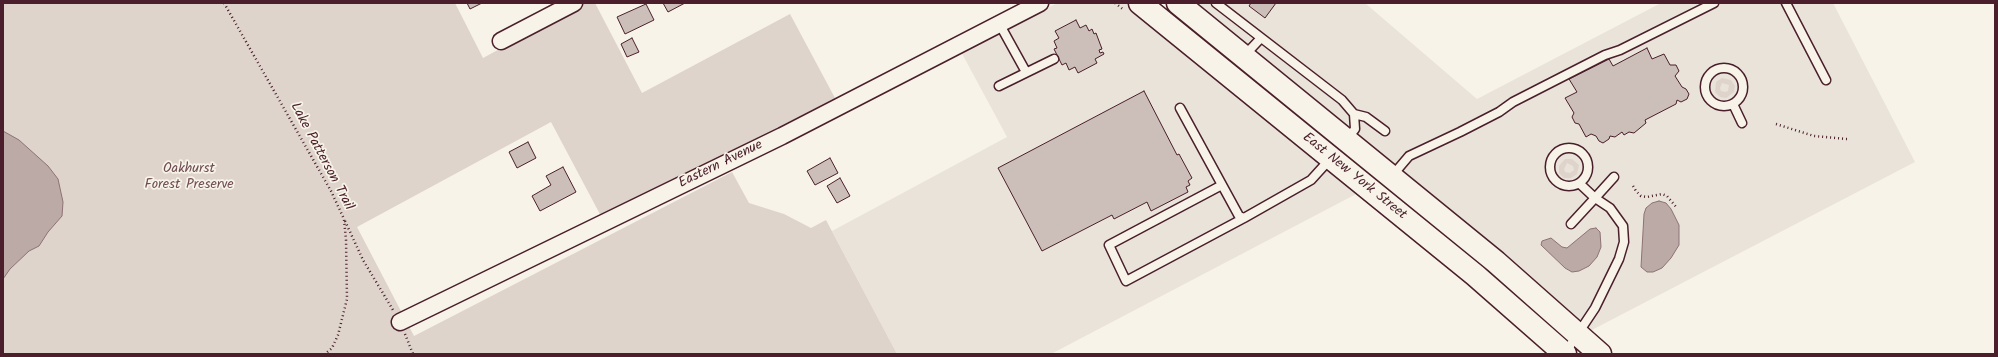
<!DOCTYPE html>
<style>
body{margin:0}
#map{position:relative;width:1998px;height:357px;overflow:hidden;background:#f7f3e8;font-family:Kalam,sans-serif}
canvas{display:block}
.frame{position:absolute;inset:0;border:4px solid #4a1f2b;pointer-events:none}
</style>
<div id="map">
<canvas width="1998" height="357"></canvas>
<div class="frame"></div>
</div>
<script>
const g = document.querySelector('canvas').getContext('2d');
g.lineJoin = 'round';
function fillPath(path, color) { g.fillStyle = color; g.fill(path, 'evenodd'); }
const toPath = rows => new Path2D(rows.map(r => 'M' + r).join(''));
function stroke(path, color, width, dash) { g.strokeStyle = color; g.lineWidth = width; g.lineCap = dash ? 'butt' : 'round'; g.setLineDash(dash || []); g.stroke(path); }
function label(font, color, halo, rows, align = 'center') {
  g.font = font + ' Kalam,sans-serif'; g.lineWidth = 3.5; g.setLineDash([]); g.textBaseline = 'middle'; g.strokeStyle = halo; g.fillStyle = color; for (const [text, x, y, turn = 0] of rows) {
    g.save(); g.translate(x, y); g.rotate((+turn || 0) * Math.PI / 180); g.textAlign = isNaN(turn) ? turn : align; if (halo) g.strokeText(text, 0, 0); g.fillText(text, 0, 0); g.restore();
  }
}
const built = toPath([
 [1058,3,1127,3,1360,192,1051,354,897,354,832,231,1007,137,959,48],
 [1190,3,1365,3,1477,99,1661,3,1833,3,1915,162,1588,332]
]);
const green = toPath([
 [3,3,455,3,483,58,585,3,595,3,642,93,790,14,835,98,602,218,551,122,357,227,414,336,732,172,749,203,784,214,811,228,826,220,897,354,3,354],
 [1722,78,1731,80,1735,86,1734,92,1726,98,1720,97,1715,92,1716,82],
 [1722,83,1729,85,1728,91,1725,92,1721,91,1720,88],
 [1565,159,1572,159,1579,165,1577,174,1571,178,1564,178,1559,173,1559,166],
 [1567,163,1573,166,1574,170,1570,173,1565,172,1564,169]
]);
const water = toPath([
 [3,131,19,140,48,166,58,179,63,202,62,216,48,232,39,246,29,251,10,269,3,279,3,131],
 [1659,201,1666,203,1671,209,1679,225,1679,245,1671,258,1662,268,1653,272,1647,272,1641,267,1644,214,1646,208,1652,203,1659,201],
 [1596,228,1600,232,1601,247,1597,257,1589,266,1579,271,1572,272,1565,268,1541,245,1542,241,1551,238,1562,247,1567,248,1590,229,1596,228]
]);
const building = toPath([
 [467,3,482,3,470,9,467,3],
 [663,3,685,3,668,12,663,3],
 [1251,3,1276,3,1265,18,1249,6,1251,3],
 [646,4,654,20,625,34,617,17,646,4],
 [1076,20,1080,28,1086,25,1089,31,1092,29,1094,34,1096,33,1102,49,1099,50,1100,53,1103,52,1104,54,1095,59,1097,63,1078,73,1075,67,1069,70,1066,63,1062,65,1054,49,1057,48,1054,41,1059,38,1055,31,1076,20],
 [632,38,639,52,627,57,621,44,632,38],
 [1647,48,1652,59,1664,54,1670,65,1676,65,1679,71,1675,76,1682,87,1686,89,1689,94,1687,99,1681,102,1677,100,1676,104,1645,120,1646,123,1634,133,1629,132,1624,135,1622,132,1615,137,1610,136,1609,139,1603,143,1599,141,1596,136,1591,134,1586,137,1579,124,1575,123,1572,117,1574,113,1565,98,1577,92,1569,79,1609,59,1613,66,1647,48],
 [1144,91,1177,155,1179,154,1192,178,1188,181,1190,185,1186,187,1188,192,1151,211,1147,202,1114,219,1112,215,1042,251,998,168,1144,91],
 [528,142,536,158,517,168,509,152,528,142],
 [830,158,838,173,815,185,807,171,830,158],
 [563,167,576,192,540,211,532,196,551,185,546,176,563,167],
 [840,178,850,196,837,203,827,186,840,178]
]);
const path = toPath([
 [224,3,331,191,344,219,346,240,347,299,338,335,332,348,325,354],
 [1115,3,1124,10],
 [1776,124,1814,136,1847,139],
 [1633,186,1636,191,1641,196,1647,197,1662,194,1667,196,1677,208],
 [345,221,363,260,393,310],
 [405,334,413,354]
]);
const lane = toPath([
 [1216,3,1342,100,1354,114,1355,129,1346,140],
 [1786,3,1826,80],
 [1000,25,1026,72],
 [1244,56,1261,38],
 '1705 87a19 19 0 1 1 38 0a19 19 0 1 1-38 0Z',
 [999,86,1054,59],
 [1733,104,1742,123],
 [1180,108,1239,216,1244,218,1311,180,1331,158],
 [1354,114,1366,117,1385,131],
 '1550 167a19 19 0 1 1 38 0a19 19 0 1 1-38 0Z',
 [1392,176,1409,156,1460,132,1499,112,1513,102,1605,55,1620,50,1714,3],
 [1579,183,1595,198,1614,177],
 [1222,185,1109,245,1126,281,1244,218],
 [1565,353,1595,308,1619,259,1624,242,1623,226,1610,208,1595,198,1571,224]
]);
const street = toPath([
 [501,41,574,3],
 [400,322,782,136,1040,3]
]);
const primary = toPath([
 [1140,3,1475,275,1565,354],
 [1178,3,1496,262,1600,354]
]);
const streetNames = [
 ["Lake Patterson Trail",321,157,62],
 ["Eastern Avenue",721,165,-26],
 ["East New York Street",1354,177,39]
];
const parkNames = [
 ["Oakhurst",189,170],
 ["Forest Preserve",189,186]
];
fillPath(built, '#eae3da');
fillPath(green, '#ded4cc');
fillPath(water, '#bcaaa7');
stroke(water, '#8e7275', 1);
fillPath(building, '#ccbfb9');
stroke(building, '#4a1f2b', 1);
stroke(lane, '#4a1f2b', 11);
stroke(street, '#4a1f2b', 19);
stroke(primary, '#4a1f2b', 25);
stroke(path, '#4a1f2b', 2.5, [1, 3]);
stroke(lane, '#f7f3e8', 8);
stroke(street, '#f7f3e8', 16);
stroke(primary, '#f7f3e8', 22);
label('14px', '#4a1f2b', '#f7f3e8', streetNames);
label('14px', '#6f4c53', '#f7f3e8', parkNames);
</script>
